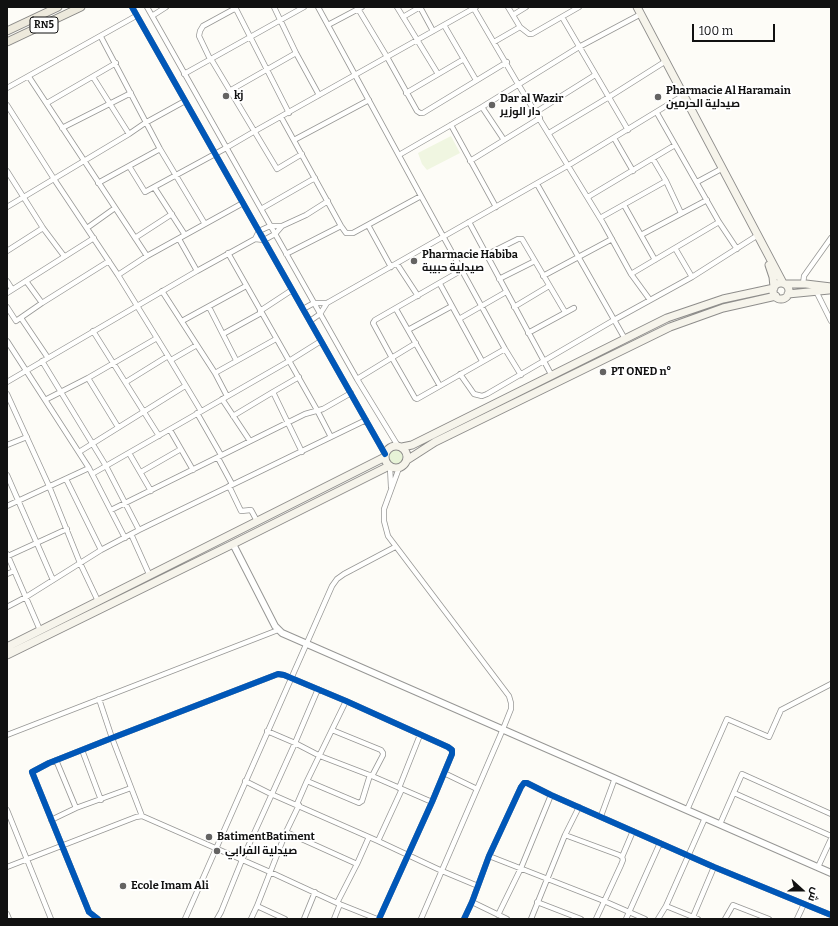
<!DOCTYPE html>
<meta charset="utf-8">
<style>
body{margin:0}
#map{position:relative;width:838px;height:926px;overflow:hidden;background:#fdfcf7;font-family:Bitter,Cairo,serif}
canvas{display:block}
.frame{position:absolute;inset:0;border:8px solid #111;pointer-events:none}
.north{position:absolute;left:782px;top:870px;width:40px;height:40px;-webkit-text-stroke:3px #fff;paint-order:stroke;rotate:111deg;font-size:11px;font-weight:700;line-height:16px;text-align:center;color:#111}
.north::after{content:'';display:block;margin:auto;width:14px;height:18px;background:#111;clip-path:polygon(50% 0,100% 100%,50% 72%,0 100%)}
.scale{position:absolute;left:692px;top:24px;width:83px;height:18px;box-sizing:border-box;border:2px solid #111;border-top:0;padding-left:5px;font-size:12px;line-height:14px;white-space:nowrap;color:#111;-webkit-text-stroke:3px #fff;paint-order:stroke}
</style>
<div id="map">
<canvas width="838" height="926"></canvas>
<div class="frame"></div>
<div class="north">ش</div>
<div class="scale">100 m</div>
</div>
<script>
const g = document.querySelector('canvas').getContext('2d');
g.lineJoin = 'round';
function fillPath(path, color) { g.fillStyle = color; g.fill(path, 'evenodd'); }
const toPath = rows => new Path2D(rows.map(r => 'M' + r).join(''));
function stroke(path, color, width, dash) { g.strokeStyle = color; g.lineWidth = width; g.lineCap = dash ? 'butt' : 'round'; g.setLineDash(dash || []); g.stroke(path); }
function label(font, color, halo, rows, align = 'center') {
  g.font = font + ' Bitter,Cairo,serif'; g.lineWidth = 4; g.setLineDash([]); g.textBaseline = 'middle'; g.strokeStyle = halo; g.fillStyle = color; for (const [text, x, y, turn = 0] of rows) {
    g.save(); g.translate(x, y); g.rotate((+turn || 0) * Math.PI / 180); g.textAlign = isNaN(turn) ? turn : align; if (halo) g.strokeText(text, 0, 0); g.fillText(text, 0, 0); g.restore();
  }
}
const green = toPath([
 '388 458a9 9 0 1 1 18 0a9 9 0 1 1-18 0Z'
]);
const pitch = toPath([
 [451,136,460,153,427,170,422,164,418,153]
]);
const minor = toPath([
 [132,7,385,454],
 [147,7,357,379,398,446],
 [235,7,289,113],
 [274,7,296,53,319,95],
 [318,7,421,196,505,349,521,375],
 [357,7,387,57,417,111,420,113,423,113,507,62],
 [397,7,438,74],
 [420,7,433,31],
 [473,7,518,84,603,223,631,274,650,300],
 [508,7,520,27,529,34,532,34,579,7],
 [513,15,526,7],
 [152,16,166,7],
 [403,17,420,7],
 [562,17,628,130],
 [328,25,362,7],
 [444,25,476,80],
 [101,37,160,149,205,224],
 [494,42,520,27],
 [210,59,199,36,200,31,203,26,236,8],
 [211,59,277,169,302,154],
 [184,74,304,7],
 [29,77,147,256],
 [93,77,129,134],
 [7,88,136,16],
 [231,90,296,53],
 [406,93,464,59],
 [47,103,116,63],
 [7,105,54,179,118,275,168,356,201,411],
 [482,107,504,140],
 [536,112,595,75],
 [657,113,719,222,737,249],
 [281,117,341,226,346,233,353,233,421,196],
 [451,125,496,207],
 [62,128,131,93],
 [549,133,609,97,666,61],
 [614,138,633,171],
 [294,140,369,100],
 [399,155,482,107,579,47,641,14],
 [653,159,666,181,681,213],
 [470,161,540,118],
 [129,166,145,192,226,148,255,131,476,7],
 [7,171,43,228,64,256],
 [697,182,723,168],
 [98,183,160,149],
 [537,184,625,339],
 [154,187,185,235],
 [588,197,675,145],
 [624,205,655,260],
 [7,207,129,134,145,123,185,101],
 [261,209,315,178],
 [600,218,666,181],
 [469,222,552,376],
 [368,225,391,267],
 [87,228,115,208],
 [641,235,707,200],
 [135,238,172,214],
 [179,239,197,271],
 [255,239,264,240,275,234,282,226,306,215,328,201],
 [675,248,692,277],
 [7,251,43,228],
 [228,253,317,410,331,437],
 [286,254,341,226],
 [486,255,518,239,522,239,565,312],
 [397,264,418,296],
 [462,270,375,320,373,323,392,358,415,398,417,399,505,349],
 [631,274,719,222],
 [118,275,147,256,243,203],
 [543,276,612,239],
 [499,279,535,261],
 [7,281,12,289],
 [26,281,42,303],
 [440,284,482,361],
 [803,284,804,276,831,238],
 [162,291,215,373,227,396],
 [816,291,831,321],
 [7,293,94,238],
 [7,307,16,321,42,303,109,261],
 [209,307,236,360],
 [514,307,549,286],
 [303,309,314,303,327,303,569,165,684,95],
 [396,309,440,386],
 [260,311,292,290],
 [21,318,48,358],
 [459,319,506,292],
 [182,321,246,286],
 [310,321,320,314,327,303],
 [408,330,452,306],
 [93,331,159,436],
 [528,333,574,308],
 [223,334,261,313],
 [7,341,89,468,125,538],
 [171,360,197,345],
 [42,361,106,466,139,530],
 [215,373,276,339],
 [460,374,474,394,482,396,487,394,614,320,692,277,758,235],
 [88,378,118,427],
 [357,379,416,343],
 [7,382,197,271,255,239,259,231,270,226,282,226],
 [126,382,168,356],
 [273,392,299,377],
 [7,394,49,486,80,563,98,601],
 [222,399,250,441],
 [45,400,88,378,157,338],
 [197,413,221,455],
 [233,416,273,392,302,452],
 [170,430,193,470],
 [7,445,27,437],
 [79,452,185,386],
 [129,453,151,491],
 [218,458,232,484],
 [390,467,391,487],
 [399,468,384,509,384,521,388,536,509,696,511,703,511,709,503,729,421,919],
 [141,472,181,449],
 [92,474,289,361,321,341],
 [7,475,53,580],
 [66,479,101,550],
 [229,486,241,511,251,510,257,521],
 [7,506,89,468],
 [111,510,305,414,323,409,351,393],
 [131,534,149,574],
 [7,554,40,630],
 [8,556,67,529],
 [7,574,14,571],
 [7,607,26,597,101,550,139,530,366,420],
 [99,699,112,738,142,816],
 [346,701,307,781,359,803,362,801,370,775],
 [332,730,381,750,383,753,383,755,372,776],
 [267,731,295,743,320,756,372,776,432,802],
 [7,735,278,630],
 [82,750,101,800],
 [56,760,76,808],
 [444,773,477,789],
 [245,781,271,794,378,841,442,871,478,886],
 [399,788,420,735],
 [734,793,831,836],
 [297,804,307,781],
 [7,810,51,919],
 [687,810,727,719,769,737,781,710,831,684],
 [601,816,615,778],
 [51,820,76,808,131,788],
 [720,824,742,774,831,814],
 [286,832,357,864,337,903],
 [565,835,619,855,622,857,623,860,621,865,596,919],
 [378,841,402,789],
 [489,856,604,901,645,919],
 [622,857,633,831],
 [357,864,369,837],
 [7,867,136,817,142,816,270,872,337,903,377,919],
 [818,867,831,839],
 [472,902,507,919],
 [537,902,581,919],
 [666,906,698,919],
 [7,914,9,919],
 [498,915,521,868,551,795],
 [98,919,89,912,32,772,49,763,112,738,278,674,284,675,346,701,448,747,452,750,452,754,432,802,379,919],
 [185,919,332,586,337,579,344,574,395,547],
 [217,919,221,912,242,860,295,743,318,689],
 [251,919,257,906],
 [285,919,257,906,286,832,299,805],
 [304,919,315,892],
 [334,919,340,904],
 [464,919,472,902,489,856,521,787,524,783,527,783,551,795,714,867,831,915],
 [531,919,565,835,579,807],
 [626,919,660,843],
 [658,919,666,906,705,818],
 [692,919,714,867],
 [725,919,733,905,769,919],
 [797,919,804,904]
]);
const tertiary = toPath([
 [233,544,275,626,282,633,831,873]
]);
const secondary = toPath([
 [637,7,783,283],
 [769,265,773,277,774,287],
 '773 291a8 8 0 1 1 16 0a8 8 0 1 1-16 0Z',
 [785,284,806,284,831,287],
 [788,294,829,290],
 '385 457a11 11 0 1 1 22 0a11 11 0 1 1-22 0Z',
 [402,447,412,445,667,318,723,299,774,288],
 [407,460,435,442,670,327,723,308,776,296],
 [7,647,385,457],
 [7,655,233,544,389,466]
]);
const primary = toPath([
 [7,31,58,7],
 [7,42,81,7]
]);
const cycleway = toPath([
 [132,7,385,454],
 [98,919,89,912,32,772,49,763,112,738,278,674,284,675,346,701,448,747,452,750,452,754,432,802,379,919],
 [464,919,472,902,489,856,521,787,524,783,527,783,551,795,714,867,831,915]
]);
const markers = [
 [226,96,4,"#646362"],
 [658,97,4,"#646362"],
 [492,105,4,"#646362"],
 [414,261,4,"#646362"],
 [603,372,4,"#646362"],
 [209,837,4,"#646362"],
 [217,851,4,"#646362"],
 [123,886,4,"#646362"]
];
const shields = [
 [44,25,28]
];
const shieldNames = [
 ["RN5",44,25]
];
const poiNames = [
 ["Pharmacie Al Haramain",666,91],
 ["صيدلية الحرمين",666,104],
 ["kj",234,96],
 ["Dar al Wazir",500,99],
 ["دار الوزير",500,112],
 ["Pharmacie Habiba",422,255],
 ["صيدلية حبيبة",422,268],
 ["PT ONED n°",611,372],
 ["BatimentBatiment",217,837],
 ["صيدلية الفرابي",225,851],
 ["Ecole Imam Ali",131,886]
];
fillPath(green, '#e7f3d7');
fillPath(pitch, '#f0f6e1');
stroke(minor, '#979795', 6);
stroke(tertiary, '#979795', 8);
stroke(secondary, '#8e8d8b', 9);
stroke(primary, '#858482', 9);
stroke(minor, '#fffffe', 4.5);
stroke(tertiary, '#fffffe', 6);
stroke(secondary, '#f6f4eb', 7);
stroke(primary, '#ede9dc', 7);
stroke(cycleway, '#0057b8', 6);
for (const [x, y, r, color] of markers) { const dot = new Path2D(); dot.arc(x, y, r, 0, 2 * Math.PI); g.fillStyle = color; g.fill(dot); stroke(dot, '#fff', 1.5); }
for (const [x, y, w] of shields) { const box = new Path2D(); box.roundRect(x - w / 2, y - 8, w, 16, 3); g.fillStyle = '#fff'; g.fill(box); stroke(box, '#111', 1); }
label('bold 10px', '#111', null, shieldNames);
label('bold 11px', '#111', '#fff', poiNames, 'left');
</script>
